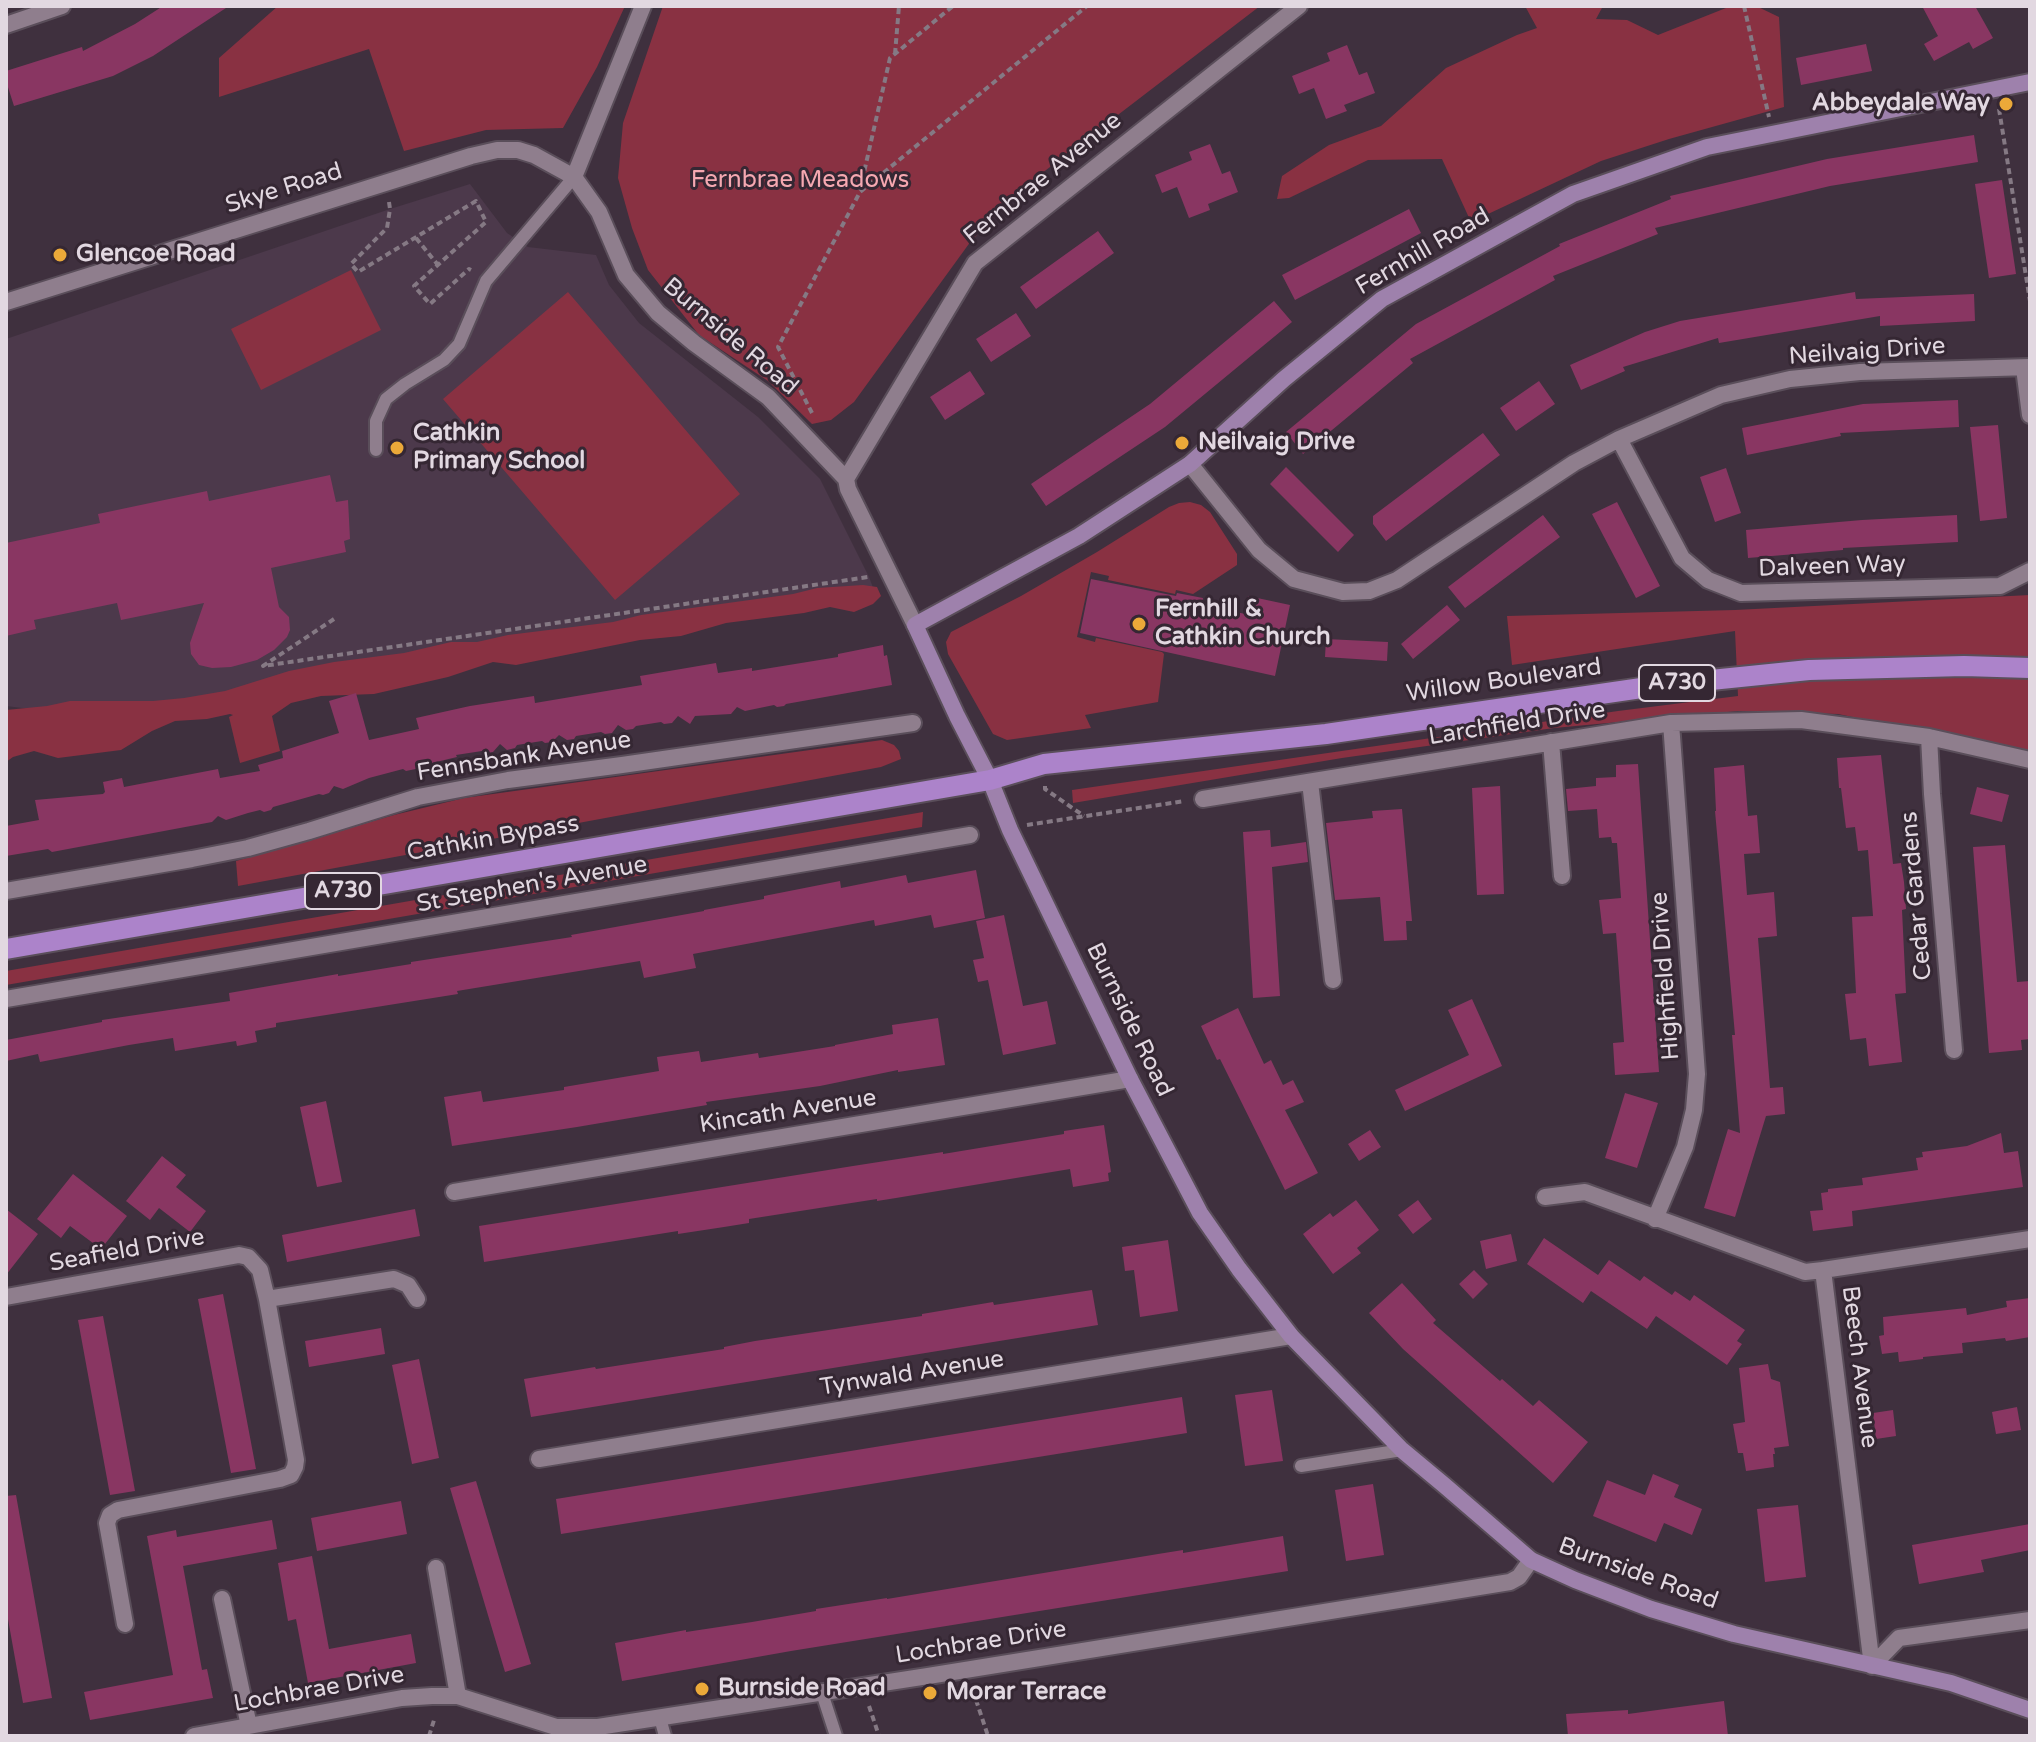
<!DOCTYPE html>
<style>
body{margin:0}
#map{position:relative;width:2036px;height:1742px;overflow:hidden;background:#3f303e;font-family:"Varela Round",sans-serif}
canvas{display:block}
.frame{position:absolute;inset:0;border:8px solid #e2d8e1;pointer-events:none}
</style>
<div id="map">
<canvas width="2036" height="1742"></canvas>
<div class="frame"></div>
</div>
<script>
const g = document.querySelector('canvas').getContext('2d');
g.lineJoin = 'round';
function fillPath(path, color) { g.fillStyle = color; g.fill(path, 'evenodd'); }
const toPath = rows => new Path2D(rows.map(r => 'M' + r).join(''));
function stroke(path, color, width, dash) { g.strokeStyle = color; g.lineWidth = width; g.lineCap = dash ? 'butt' : 'round'; g.setLineDash(dash || []); g.stroke(path); }
function label(font, color, halo, rows, align = 'center') {
  g.font = font + ' "Varela Round",sans-serif'; g.lineWidth = 6; g.setLineDash([]); g.textBaseline = 'middle'; g.strokeStyle = halo; g.fillStyle = color; for (const [text, x, y, turn = 0] of rows) {
    g.save(); g.translate(x, y); g.rotate((+turn || 0) * Math.PI / 180); g.textAlign = isNaN(turn) ? turn : align; if (halo) g.strokeText(text, 0, 0); g.fillText(text, 0, 0); g.restore();
  }
}
const built = toPath([
 [470,184,507,233,528,247,596,255,609,285,639,323,758,417,820,479,869,577,875,593,222,696,55,712,6,706,6,339,390,209]
]);
const green = toPath([
 [278,6,625,6,597,67,563,128,486,130,404,151,369,49,219,97,219,58],
 [663,6,1260,6,1020,190,971,241,854,402,831,420,812,424,768,381,699,335,648,270,632,228,618,178,623,123],
 [1525,6,1603,6,1596,19,1627,20,1658,35,1731,6,1756,6,1779,17,1784,107,1669,139,1601,161,1471,222,1442,159,1368,160,1289,198,1277,199,1282,176,1329,145,1381,126,1446,68,1517,35,1537,28],
 [351,270,381,330,261,390,231,329],
 [568,292,740,494,615,600,443,399],
 [1190,502,1201,505,1210,512,1237,554,1237,565,1193,594,1176,590,1175,594,1108,580,1109,576,1091,572,1077,637,1095,642,1096,638,1162,652,1164,654,1158,702,1085,715,1091,728,1007,740,993,734,948,654,946,642,951,632,1021,596,1097,552,1169,507,1179,503],
 [863,585,877,587,881,596,873,604,854,612,830,607,804,613,726,623,681,636,640,640,516,665,493,662,448,677,374,694,321,696,291,703,272,716,280,751,240,763,229,717,233,715,230,714,207,719,175,721,152,731,121,750,58,758,34,751,13,757,6,762,6,710,47,706,70,701,153,701,184,698,225,691,289,671,334,662,404,653,451,642,477,642,508,635,613,622,641,615,793,594,817,588],
 [2030,595,2030,754,1838,714,1738,711,1554,728,1342,758,1073,803,1072,790,1618,711,1738,696,1735,631,1512,665,1507,616,1735,610],
 [882,740,894,745,899,751,901,759,881,767,238,886,236,861,394,815,464,798],
 [923,812,922,827,6,985,6,971]
]);
const building = toPath([
 [163,6,229,6,153,56,113,76,14,106,6,81,6,71,82,47,83,51,135,24],
 [1922,6,1975,6,1993,38,1973,49,1969,42,1934,61,1924,44,1938,36],
 [1866,44,1872,71,1801,85,1796,58],
 [1347,45,1359,75,1367,72,1375,93,1344,105,1347,111,1326,119,1314,88,1299,94,1292,76,1330,61,1327,53],
 [1974,135,1978,162,1830,186,1655,228,1658,234,1553,276,1555,280,1410,359,1413,363,1303,454,1286,432,1416,324,1560,246,1559,244,1671,199,1670,196,1827,159],
 [1210,144,1222,174,1230,171,1238,192,1208,204,1210,210,1189,218,1177,187,1162,193,1155,175,1192,160,1189,152],
 [2002,180,2016,274,1989,278,1975,184],
 [1409,209,1421,233,1295,300,1282,275],
 [1098,231,1114,253,1036,309,1020,287],
 [1855,292,1856,299,1974,294,1975,321,1880,326,1880,316,1719,343,1718,338,1623,367,1625,371,1581,390,1570,365,1645,332,1680,321],
 [1274,301,1292,322,1165,427,1046,506,1031,484,1150,404],
 [1016,313,1031,336,991,362,976,339],
 [970,371,985,394,945,420,930,397],
 [1539,381,1555,404,1516,431,1500,408],
 [1958,400,1959,427,1840,433,1841,436,1747,455,1742,428,1863,404],
 [1998,425,2007,518,1980,521,1970,427],
 [1483,433,1500,455,1386,541,1373,524,1373,516],
 [1286,467,1354,535,1338,552,1270,484],
 [1726,468,1741,513,1715,522,1700,477],
 [330,475,336,502,348,500,350,539,344,541,346,552,271,568,279,607,289,617,290,630,287,637,274,650,257,660,231,667,212,668,199,665,191,654,190,643,204,603,121,620,117,603,34,620,36,629,6,636,6,543,100,523,98,514,207,491,209,501],
 [1617,502,1660,586,1636,598,1592,514],
 [1543,515,1560,537,1465,608,1448,587],
 [1957,515,1958,542,1843,548,1843,550,1748,558,1746,530,1862,520],
 [1091,579,1176,596,1177,593,1203,598,1202,604,1245,614,1248,596,1290,605,1275,676,1080,633],
 [1447,605,1460,620,1413,659,1401,644],
 [1326,639,1388,642,1387,661,1325,657],
 [883,645,884,656,887,655,892,685,786,704,784,706,777,707,774,705,745,711,737,707,731,714,695,716,690,724,678,716,672,723,664,724,661,722,636,726,633,729,626,730,618,725,612,733,605,734,601,732,576,736,574,739,567,740,559,735,552,742,545,743,542,741,517,745,515,748,507,750,500,744,493,752,486,753,482,751,456,755,457,757,432,763,430,766,406,771,403,769,369,778,343,789,334,786,329,793,323,795,319,794,273,807,271,810,264,812,260,810,248,813,226,820,218,816,212,822,52,852,48,849,6,856,6,826,39,820,35,800,103,794,105,792,103,782,122,778,124,787,218,769,220,778,260,771,258,765,283,758,282,751,339,733,329,701,356,693,369,740,419,729,416,718,470,706,534,696,535,703,642,685,640,676,716,663,718,673,752,668,752,671,838,657,838,654],
 [1881,755,1893,864,1901,863,1904,882,1906,909,1902,910,1906,993,1895,994,1902,1062,1869,1066,1866,1038,1850,1040,1845,994,1856,993,1852,917,1873,916,1868,850,1858,851,1855,827,1846,828,1841,788,1839,788,1837,758],
 [1638,764,1659,1072,1615,1075,1613,1043,1624,1042,1618,959,1616,933,1603,934,1599,900,1621,898,1617,843,1612,843,1611,837,1599,838,1597,809,1568,811,1566,789,1596,786,1596,778,1616,777,1616,765],
 [1744,765,1748,816,1757,815,1760,853,1744,854,1747,895,1774,892,1777,936,1758,938,1770,1088,1783,1087,1785,1114,1766,1116,1735,1217,1704,1208,1728,1129,1740,1133,1732,1035,1735,1035,1715,811,1716,811,1714,768],
 [1500,786,1504,894,1477,895,1472,788],
 [1977,787,2009,795,2002,822,1970,814],
 [1402,809,1412,921,1406,921,1407,940,1384,941,1380,897,1335,900,1326,823,1373,818,1372,811],
 [1270,830,1271,847,1306,842,1308,862,1272,867,1280,996,1253,998,1243,832],
 [2005,845,2017,982,2030,981,2030,1039,2021,1040,2022,1050,1989,1053,1973,847],
 [976,870,985,918,934,928,931,915,875,926,874,920,693,954,696,968,644,978,640,961,457,991,458,994,276,1023,276,1027,255,1031,257,1042,237,1046,236,1041,175,1051,173,1038,129,1045,40,1062,38,1054,6,1061,6,1040,102,1022,102,1020,230,1001,229,993,338,974,338,976,411,964,411,962,572,937,571,935,704,911,704,910,764,899,764,896,840,881,841,888,906,875,908,883],
 [1004,915,1023,1006,1047,1001,1056,1044,1003,1055,988,980,978,982,973,960,984,958,976,921],
 [1472,999,1502,1066,1405,1111,1395,1090,1469,1055,1448,1010],
 [1238,1008,1264,1064,1271,1060,1283,1085,1293,1080,1304,1102,1285,1110,1318,1173,1285,1190,1220,1059,1217,1060,1201,1026],
 [938,1018,945,1065,898,1072,898,1070,820,1086,706,1102,707,1105,577,1127,452,1146,444,1097,481,1091,483,1102,564,1090,564,1087,659,1071,657,1057,699,1051,701,1062,758,1053,759,1058,835,1046,835,1045,893,1034,892,1025],
 [1625,1093,1658,1103,1637,1168,1605,1158],
 [326,1101,342,1182,317,1187,300,1107],
 [1104,1125,1111,1172,1108,1173,1109,1181,1073,1187,1070,1169,896,1198,877,1201,877,1199,749,1219,749,1223,724,1227,678,1234,678,1231,484,1262,479,1226,853,1166,943,1152,943,1154,1064,1134,1064,1131],
 [1370,1130,1381,1147,1359,1161,1348,1144],
 [2001,1133,2004,1153,2018,1151,2023,1187,1852,1211,1853,1226,1813,1231,1810,1211,1823,1210,1821,1193,1828,1192,1828,1189,1863,1185,1862,1178,1918,1170,1916,1158,1923,1157,1922,1152,1967,1146],
 [162,1156,186,1175,176,1187,206,1211,190,1232,159,1208,150,1220,126,1201],
 [73,1174,127,1216,101,1249,70,1226,61,1238,37,1219],
 [1356,1200,1379,1230,1357,1248,1361,1253,1333,1274,1303,1234,1330,1213,1333,1217],
 [1418,1200,1432,1219,1413,1234,1398,1215],
 [6,1209,38,1234,6,1275],
 [415,1209,420,1236,287,1262,282,1235],
 [1511,1234,1517,1261,1486,1269,1480,1241],
 [1544,1238,1598,1275,1609,1260,1640,1281,1644,1276,1672,1295,1675,1291,1690,1301,1694,1295,1745,1330,1737,1341,1742,1344,1727,1365,1656,1316,1647,1329,1591,1291,1583,1303,1527,1264],
 [1168,1240,1178,1311,1140,1317,1134,1270,1125,1271,1122,1247],
 [1474,1270,1488,1284,1473,1299,1459,1284],
 [1402,1283,1436,1320,1433,1323,1500,1381,1502,1379,1533,1406,1539,1400,1588,1442,1553,1483,1403,1349,1369,1313],
 [1092,1290,1098,1325,531,1417,524,1379,595,1367,596,1369,724,1349,724,1347,755,1341,922,1316,922,1314,993,1302,994,1305],
 [223,1294,256,1469,231,1473,198,1299],
 [2030,1298,2030,1337,2006,1341,2005,1338,1962,1343,1963,1353,1923,1357,1923,1359,1899,1362,1898,1352,1882,1354,1879,1336,1884,1335,1883,1317,1966,1308,1967,1315,2007,1307,2006,1301],
 [103,1316,135,1491,110,1495,78,1320],
 [381,1328,385,1354,309,1367,305,1341],
 [419,1359,439,1458,412,1464,392,1365],
 [1768,1364,1771,1379,1780,1382,1789,1446,1774,1448,1775,1454,1773,1454,1774,1467,1746,1471,1743,1453,1738,1453,1733,1424,1745,1422,1739,1368],
 [1272,1390,1283,1461,1245,1466,1235,1395],
 [1182,1397,1187,1433,561,1534,556,1499],
 [2017,1407,2021,1430,1996,1434,1992,1412],
 [1893,1410,1896,1436,1876,1439,1873,1413],
 [1653,1474,1679,1485,1674,1497,1702,1509,1692,1535,1664,1523,1656,1542,1593,1516,1607,1480,1645,1495],
 [476,1481,531,1664,505,1672,450,1488],
 [1373,1484,1384,1555,1346,1561,1335,1490],
 [16,1495,52,1698,23,1703,6,1608,6,1496],
 [401,1501,407,1534,317,1551,311,1518],
 [1798,1505,1806,1577,1765,1582,1757,1509],
 [272,1520,277,1549,183,1566,202,1670,207,1669,213,1698,90,1720,84,1692,173,1675,147,1536,176,1530,177,1537],
 [2030,1524,2030,1550,1981,1560,1984,1572,1919,1584,1912,1545],
 [1283,1536,1288,1571,791,1651,622,1681,615,1643,686,1630,686,1632,752,1622,816,1611,816,1609,887,1598,887,1599,1158,1554,1183,1550,1183,1553],
 [312,1556,329,1649,411,1634,416,1663,308,1683,296,1619,288,1621,278,1563],
 [1724,1701,1728,1736,1568,1736,1566,1714,1628,1710,1628,1714]
]);
const path = toPath([
 [1744,6,1769,117],
 [895,54,899,6],
 [1999,109,2030,301],
 [860,190,890,58,953,6],
 [389,202,390,209,387,228,351,264,358,272,476,201,486,222,414,286,430,304,469,269,471,270],
 [416,238,438,265],
 [812,413,778,347,860,192,1087,6],
 [334,619,263,666,868,577],
 [1045,786,1045,789,1084,816],
 [1027,825,1185,801],
 [976,1700,988,1736],
 [869,1706,879,1736],
 [429,1736,435,1717]
]);
const lane = toPath([
 [376,450,376,421,386,399,405,384,444,360,459,344,486,281,574,177],
 [1301,1466,1402,1450],
 [822,1693,836,1736],
 [660,1718,665,1736]
]);
const street = toPath([
 [6,25,62,6],
 [574,177,643,6],
 [6,302,471,156,497,150,518,150,534,155,574,177,599,212,626,275,658,313,694,343,768,397,846,479,848,489,915,625],
 [2024,368,2030,415],
 [1619,439,1682,558,1708,580,1741,593,2000,586,2030,571],
 [1190,464,1259,550,1294,579,1343,592,1369,591,1397,580,1574,463,1619,439,1721,395,1790,379,1860,372,2030,367],
 [846,479,975,263,1299,6],
 [1929,737,1932,794,1954,1050],
 [1551,742,1562,876],
 [1310,782,1333,980],
 [1203,799,1671,723,1801,720,1929,737,2030,760],
 [6,891,192,859,248,848,309,831,418,797,508,780,622,765,913,723],
 [6,999,970,835],
 [454,1192,1130,1079],
 [1545,1197,1585,1192,1805,1272,1823,1270,1872,1666],
 [1655,1219,1685,1147,1694,1110,1697,1074,1671,723],
 [1823,1270,2030,1239],
 [6,1297,239,1255,248,1257,260,1270,267,1299,296,1460,295,1467,291,1475,280,1479,118,1510,110,1515,107,1523,125,1624],
 [267,1299,394,1279,408,1285,417,1299],
 [539,1459,1291,1336],
 [436,1568,458,1696],
 [222,1599,249,1726],
 [1872,1666,1899,1638,2030,1620],
 [194,1736,402,1698,432,1696,458,1696,556,1727,598,1727,928,1676,1510,1582,1519,1577,1531,1560]
]);
const secondary = toPath([
 [2030,82,1707,147,1573,194,1382,299,1284,379,1190,464,1079,536,915,625,957,716,990,780,1010,830,1130,1079,1200,1213,1239,1269,1291,1336,1402,1450,1444,1485,1531,1560,1575,1580,1651,1609,1734,1634,1951,1683,2030,1710]
]);
const primary = toPath([
 [6,949,990,780,1044,764,1326,734,1662,685,1809,670,1964,666,2030,668]
]);
const markers = [
 [2006,104,8,"#eba939"],
 [60,255,8,"#eba939"],
 [1182,443,8,"#eba939"],
 [397,448,8,"#eba939"],
 [1139,624,8,"#eba939"],
 [702,1689,8,"#eba939"],
 [930,1693,8,"#eba939"]
];
const shields = [
 [1677,683,76],
 [343,891,76]
];
const shieldNames = [
 ["A730",1677,683],
 ["A730",343,891]
];
const poiNames = [
 ["Abbeydale Way",1990,104,"right"],
 ["Glencoe Road",76,255],
 ["Cathkin",413,434],
 ["Primary School",413,462],
 ["Neilvaig Drive",1198,443],
 ["Fernhill &",1155,610],
 ["Cathkin Church",1155,638],
 ["Burnside Road",718,1689],
 ["Morar Terrace",946,1693]
];
const streetNames = [
 ["Fernbrae Avenue",1043,179,-39],
 ["Skye Road",284,189,-17],
 ["Fernhill Road",1423,252,-30],
 ["Burnside Road",730,337,40],
 ["Neilvaig Drive",1867,352,-4],
 ["Dalveen Way",1832,567,-2],
 ["Willow Boulevard",1504,681,-8],
 ["Larchfield Drive",1517,724,-9],
 ["Fennsbank Avenue",524,757,-9],
 ["Cathkin Bypass",493,839,-10],
 ["St Stephen's Avenue",532,885,-10],
 ["Cedar Gardens",1917,896,-95],
 ["Highfield Drive",1666,976,-94],
 ["Burnside Road",1129,1020,64],
 ["Kincath Avenue",788,1112,-9],
 ["Seafield Drive",127,1251,-10],
 ["Beech Avenue",1859,1367,83],
 ["Tynwald Avenue",912,1374,-9],
 ["Burnside Road",1638,1574,20],
 ["Lochbrae Drive",981,1643,-9],
 ["Lochbrae Drive",319,1690,-10]
];
const parkNames = [
 ["Fernbrae Meadows",800,181]
];
fillPath(built, '#4c394b');
fillPath(green, '#893142');
fillPath(building, '#893662');
stroke(lane, '#5a4e5a', 16);
stroke(street, '#5a4e5a', 20);
stroke(secondary, '#5a4e5a', 20);
stroke(primary, '#5a4e5a', 24);
stroke(path, '#857984', 4, [6, 4]);
stroke(lane, '#8f7e8d', 12);
stroke(street, '#8f7e8d', 16);
stroke(secondary, '#9e81ac', 16);
stroke(primary, '#ac83ca', 20);
for (const [x, y, r, color] of markers) { const dot = new Path2D(); dot.arc(x, y, r, 0, 2 * Math.PI); g.fillStyle = color; g.fill(dot); stroke(dot, '#352733', 3); }
for (const [x, y, w] of shields) { const box = new Path2D(); box.roundRect(x - w / 2, y - 18, w, 36, 6); g.fillStyle = '#352733'; g.fill(box); stroke(box, '#e2d8e1', 2); }
label('bold 22px', '#e2d8e1', null, shieldNames);
label('bold 24px', '#e2d8e1', '#352733', poiNames, 'left');
label('24px', '#e2d8e1', '#352733', streetNames);
label('24px', '#f6a8b1', '#352733', parkNames);
</script>
